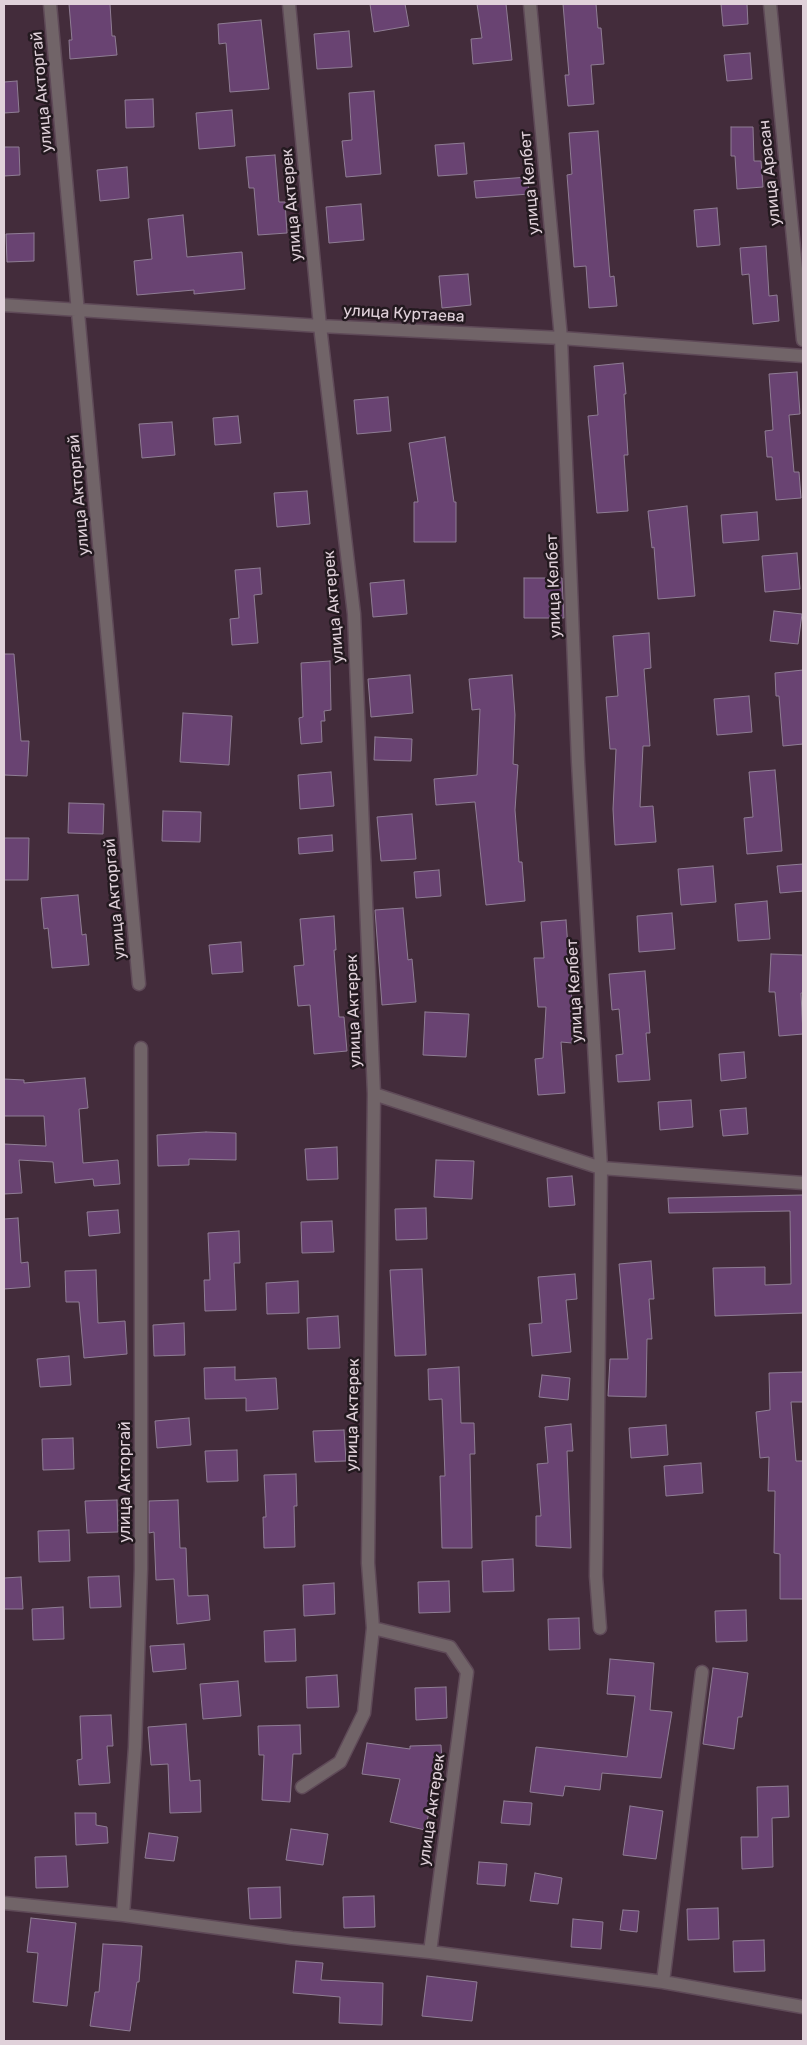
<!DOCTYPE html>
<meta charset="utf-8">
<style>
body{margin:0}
#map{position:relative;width:807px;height:2045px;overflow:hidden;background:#432c3b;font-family:Rubik,sans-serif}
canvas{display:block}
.frame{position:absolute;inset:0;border:5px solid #e0d1da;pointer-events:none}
</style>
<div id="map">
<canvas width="807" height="2045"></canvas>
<div class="frame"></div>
</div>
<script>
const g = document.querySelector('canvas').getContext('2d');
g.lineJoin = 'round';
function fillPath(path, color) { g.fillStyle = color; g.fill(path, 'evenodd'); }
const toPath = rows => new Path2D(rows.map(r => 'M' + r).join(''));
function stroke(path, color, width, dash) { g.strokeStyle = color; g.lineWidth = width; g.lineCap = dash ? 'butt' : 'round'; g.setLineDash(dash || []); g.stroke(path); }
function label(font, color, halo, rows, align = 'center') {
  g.font = font + ' Rubik,sans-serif'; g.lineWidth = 5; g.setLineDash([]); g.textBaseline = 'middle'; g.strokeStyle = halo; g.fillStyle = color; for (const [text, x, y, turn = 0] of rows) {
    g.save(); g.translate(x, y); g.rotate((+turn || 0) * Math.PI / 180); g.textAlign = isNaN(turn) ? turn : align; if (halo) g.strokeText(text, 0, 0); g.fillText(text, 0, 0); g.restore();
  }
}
const building = toPath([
 [69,4,110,4,112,36,115,36,117,55,70,59,69,40,72,40,69,4],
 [370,4,405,4,409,26,374,32,370,4],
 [477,4,506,4,512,60,473,64,471,39,482,38,477,4],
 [563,4,596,4,598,28,601,28,604,64,591,65,594,104,568,106,565,75,569,75,563,4],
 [721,4,747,4,748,24,723,26,721,4],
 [261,20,269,89,230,92,226,43,219,44,218,24,261,20],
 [349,31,352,67,317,69,314,34,349,31],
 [750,53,752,79,727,81,724,55,750,53],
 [17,81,19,112,4,113,4,82,17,81],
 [374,91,381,174,346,177,342,141,352,140,349,93,374,91],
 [153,99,154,127,126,128,125,100,153,99],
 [232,110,235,146,199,149,196,113,232,110],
 [731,127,753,127,754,161,761,161,763,187,737,189,735,156,731,156,731,127],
 [598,131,610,277,614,276,617,306,589,308,586,266,574,267,567,175,572,174,569,133,598,131],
 [464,143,467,174,438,176,435,145,464,143],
 [4,147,19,147,20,175,4,176,4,147],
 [275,155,279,202,285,202,287,233,258,235,254,188,249,188,246,157,275,155],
 [127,167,129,198,100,201,97,170,127,167],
 [528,177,529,194,476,198,474,181,528,177],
 [361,204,364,240,329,243,326,207,361,204],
 [717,208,720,245,697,247,694,210,717,208],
 [183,215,187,257,242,252,245,289,194,294,194,290,137,295,134,261,152,259,148,219,183,215],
 [34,233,34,261,7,262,6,234,34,233],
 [766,246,769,296,777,295,779,321,753,324,749,274,742,275,740,248,766,246],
 [468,274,471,305,442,308,439,276,468,274],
 [623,363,626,394,624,394,628,455,624,455,628,511,597,513,588,416,598,415,594,366,623,363],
 [797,372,800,414,789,415,794,472,799,472,801,498,776,500,772,457,767,457,765,431,773,430,769,374,797,372],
 [388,397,391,431,357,434,354,400,388,397],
 [238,416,241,443,215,445,213,418,238,416],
 [172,422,175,455,142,458,139,424,172,422],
 [445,437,454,502,456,502,456,542,414,542,414,502,418,502,409,443,445,437],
 [307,491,310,524,277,527,274,493,307,491],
 [687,506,695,596,658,599,654,547,652,548,648,511,687,506],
 [757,512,759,540,723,543,721,515,757,512],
 [797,553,800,589,765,592,762,556,797,553],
 [260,568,262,594,254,595,258,643,232,645,230,619,239,618,235,570,260,568],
 [524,578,562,578,564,618,524,618,524,578],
 [404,580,407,614,373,617,370,583,404,580],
 [774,611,802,614,798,644,770,641,774,611],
 [649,633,651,668,644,669,650,746,643,746,640,807,653,806,656,842,615,845,613,809,616,749,610,749,606,697,618,696,613,636,649,633],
 [4,654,14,654,21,741,29,741,27,776,4,775,4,654],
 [330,661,331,710,324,711,325,721,321,721,322,742,301,744,299,718,303,717,301,663,330,661],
 [803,670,803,744,783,746,779,696,776,696,775,673,803,670],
 [410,675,413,713,371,717,368,679,410,675],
 [512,675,515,715,513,764,518,765,515,810,519,862,522,862,525,901,486,905,475,802,436,805,434,779,477,775,480,709,472,710,469,679,512,675],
 [749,696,752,732,717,735,714,699,749,696],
 [183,713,232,716,229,765,180,762,183,713],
 [375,737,412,739,411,761,374,760,375,737],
 [775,770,782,851,747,854,744,818,753,817,749,772,775,770],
 [331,772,334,806,300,809,298,775,331,772],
 [69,803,104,804,103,834,68,833,69,803],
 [163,811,201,812,200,842,162,841,163,811],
 [412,814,416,859,381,861,377,817,412,814],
 [332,835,333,851,299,854,298,838,332,835],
 [4,838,29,838,28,880,4,880,4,838],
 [803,864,803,891,780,893,777,866,803,864],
 [713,866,716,902,681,905,678,869,713,866],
 [439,870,441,896,416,898,414,872,439,870],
 [78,895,82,935,86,934,89,965,52,968,48,928,44,929,41,898,78,895],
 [767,901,770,939,738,941,735,904,767,901],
 [403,908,408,960,412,959,416,1002,382,1005,375,910,403,908],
 [672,913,675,949,639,952,637,916,672,913],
 [334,916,336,950,334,950,339,1017,344,1017,347,1051,314,1054,310,1005,298,1006,294,966,304,965,300,919,334,916],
 [566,920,573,1015,572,1043,561,1042,565,1093,538,1095,535,1059,543,1058,546,1007,538,1007,534,958,544,958,541,922,566,920],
 [241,942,243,972,212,974,209,945,241,942],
 [771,954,803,955,803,993,801,993,803,1034,779,1036,775,992,769,992,771,954],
 [645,971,650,1033,646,1033,650,1080,618,1082,616,1055,623,1054,619,1009,612,1010,609,974,645,971],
 [425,1012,469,1014,466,1057,423,1055,425,1012],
 [744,1052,746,1078,721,1081,719,1054,744,1052],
 [85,1078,88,1108,79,1109,83,1163,118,1160,120,1184,94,1186,93,1179,55,1183,53,1162,19,1160,22,1193,4,1194,4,1144,46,1146,44,1116,4,1116,4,1079,24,1080,24,1083,85,1078],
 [691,1100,693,1127,660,1130,658,1102,691,1100],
 [746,1108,748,1134,723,1136,720,1110,746,1108],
 [206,1132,236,1133,236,1160,189,1159,189,1165,158,1166,157,1135,206,1132],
 [337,1147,338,1179,307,1180,305,1149,337,1147],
 [436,1160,474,1161,472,1199,434,1197,436,1160],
 [572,1176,575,1205,549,1207,547,1178,572,1176],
 [803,1195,803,1313,715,1316,713,1268,765,1267,765,1285,791,1284,790,1211,669,1213,668,1198,803,1195],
 [426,1208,427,1239,396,1240,395,1209,426,1208],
 [118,1210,120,1233,89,1236,87,1212,118,1210],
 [18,1218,21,1263,28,1262,30,1287,4,1289,4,1219,18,1218],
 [332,1221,334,1252,302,1253,301,1222,332,1221],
 [239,1231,240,1263,234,1263,236,1310,205,1311,204,1280,210,1280,208,1233,239,1231],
 [651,1261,654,1299,649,1299,652,1339,647,1339,646,1397,608,1396,610,1359,628,1359,619,1264,651,1261],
 [422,1269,426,1355,395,1356,390,1270,422,1269],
 [96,1270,98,1323,125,1321,127,1354,84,1358,79,1302,66,1302,65,1271,96,1270],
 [575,1274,577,1299,566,1300,571,1352,532,1356,529,1324,542,1323,538,1277,575,1274],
 [298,1281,299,1313,267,1314,266,1283,298,1281],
 [338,1316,340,1348,308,1349,307,1318,338,1316],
 [184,1323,185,1355,154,1356,153,1325,184,1323],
 [69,1356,71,1385,40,1387,37,1359,69,1356],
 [235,1367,235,1380,276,1378,278,1409,246,1411,246,1398,205,1399,204,1368,235,1367],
 [459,1367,461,1423,474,1423,475,1454,470,1454,472,1548,442,1548,440,1476,445,1476,442,1399,429,1400,428,1369,459,1367],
 [803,1372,803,1402,791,1402,796,1461,803,1461,803,1599,780,1599,780,1554,774,1553,775,1491,768,1491,769,1457,760,1458,756,1412,770,1410,769,1373,803,1372],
 [542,1375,570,1378,568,1400,539,1397,542,1375],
 [189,1418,191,1445,157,1448,155,1421,189,1418],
 [571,1424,573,1451,567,1451,571,1548,536,1546,536,1516,541,1516,537,1464,548,1463,545,1427,571,1424],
 [666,1425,668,1455,631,1458,629,1428,666,1425],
 [344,1430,346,1461,315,1462,313,1431,344,1430],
 [73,1438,74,1469,43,1470,42,1439,73,1438],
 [237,1450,238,1481,207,1482,205,1451,237,1450],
 [701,1463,703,1493,666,1496,664,1466,701,1463],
 [296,1474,297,1506,294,1506,295,1547,264,1548,263,1517,266,1517,264,1475,296,1474],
 [117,1500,118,1532,87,1533,85,1501,117,1500],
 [178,1500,180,1548,186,1548,188,1596,208,1595,210,1620,177,1624,174,1579,156,1580,154,1532,149,1533,149,1501,178,1500],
 [69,1530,70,1561,39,1562,38,1531,69,1530],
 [513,1559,514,1591,483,1592,482,1561,513,1559],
 [119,1576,121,1607,90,1608,88,1577,119,1576],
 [21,1577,23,1609,4,1609,4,1578,21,1577],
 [449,1581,450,1612,419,1613,418,1582,449,1581],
 [334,1583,335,1614,304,1616,303,1585,334,1583],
 [63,1607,64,1639,33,1640,32,1609,63,1607],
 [746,1610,747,1641,716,1642,715,1611,746,1610],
 [579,1618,580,1649,549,1650,548,1619,579,1618],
 [295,1629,296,1661,265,1662,264,1631,295,1629],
 [184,1644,186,1669,153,1672,150,1646,184,1644],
 [610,1659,654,1663,650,1710,672,1712,661,1778,602,1773,600,1790,565,1786,563,1796,530,1792,536,1747,627,1757,635,1696,607,1694,610,1659],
 [713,1668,748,1673,742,1717,738,1717,734,1749,703,1744,713,1668],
 [337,1675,339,1707,307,1708,306,1677,337,1675],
 [238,1681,241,1716,203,1719,200,1684,238,1681],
 [446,1687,447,1718,416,1720,415,1688,446,1687],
 [111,1715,113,1746,107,1746,110,1783,79,1785,77,1760,82,1759,80,1716,111,1715],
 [186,1724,190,1781,200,1780,201,1812,170,1813,168,1764,151,1765,148,1727,186,1724],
 [300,1725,301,1754,293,1754,290,1802,262,1800,264,1755,259,1755,258,1726,300,1725],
 [367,1743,410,1749,410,1746,441,1745,443,1776,437,1777,425,1830,390,1822,400,1779,362,1774,367,1743],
 [788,1786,789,1817,772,1818,773,1867,742,1869,741,1837,758,1837,757,1787,788,1786],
 [504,1801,532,1803,530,1825,501,1823,504,1801],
 [630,1806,663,1811,656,1859,623,1855,630,1806],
 [75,1813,96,1813,96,1825,107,1827,108,1843,76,1845,75,1813],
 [291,1829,328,1834,323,1865,286,1860,291,1829],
 [149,1833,178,1837,174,1861,145,1858,149,1833],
 [66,1856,68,1887,36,1888,35,1857,66,1856],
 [479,1862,507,1864,505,1886,477,1884,479,1862],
 [535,1873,562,1878,558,1904,530,1901,535,1873],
 [280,1887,281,1918,250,1919,248,1888,280,1887],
 [374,1896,375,1927,344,1928,343,1897,374,1896],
 [718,1908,719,1939,688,1940,687,1909,718,1908],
 [623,1910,639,1911,637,1932,620,1930,623,1910],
 [31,1918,76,1923,67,2006,33,2002,38,1953,27,1952,31,1918],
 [573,1919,603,1922,601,1949,571,1947,573,1919],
 [764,1940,765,1971,734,1972,733,1941,764,1940],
 [103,1944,142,1946,139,1982,137,1982,130,2031,90,2026,95,1992,99,1992,103,1944],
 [296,1961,323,1963,321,1980,383,1983,382,2025,339,2023,340,1997,293,1993,296,1961],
 [427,1976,477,1982,472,2021,422,2016,427,1976]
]);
const minor = toPath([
 [50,4,139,984],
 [289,4,320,326,354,614,374,1094,368,1563,373,1628,450,1647,467,1672,430,1952],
 [530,4,561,338,578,762,601,1168,596,1576,600,1628],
 [770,4,803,340],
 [4,305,320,326,561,338,803,356],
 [374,1094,601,1168,803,1183],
 [302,1787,340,1762,364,1713,373,1628],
 [4,1903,123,1915,292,1938,430,1952,663,1982,803,2007],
 [123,1915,135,1747,141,1569,141,1048],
 [663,1982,702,1672]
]);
const streetNames = [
 ["улица Акторгай",42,92,-95],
 ["улица Арасан",770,173,-96],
 ["улица Келбет",530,183,-95],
 ["улица Актерек",292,205,-95],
 ["улица Куртаева",404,314,3],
 ["улица Акторгай",79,495,-95],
 ["улица Келбет",554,586,-92],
 ["улица Актерек",334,607,-95],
 ["улица Акторгай",115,899,-95],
 ["улица Келбет",575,991,-93],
 ["улица Актерек",354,1011,-92],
 ["улица Актерек",353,1415,-89],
 ["улица Акторгай",125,1482,-90],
 ["улица Актерек",432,1810,-82]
];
fillPath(building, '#694372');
stroke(building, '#8f7d94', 1);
stroke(minor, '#5f4a58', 15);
stroke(minor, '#716468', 12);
label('16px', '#e0d1da', '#23191f', streetNames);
</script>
